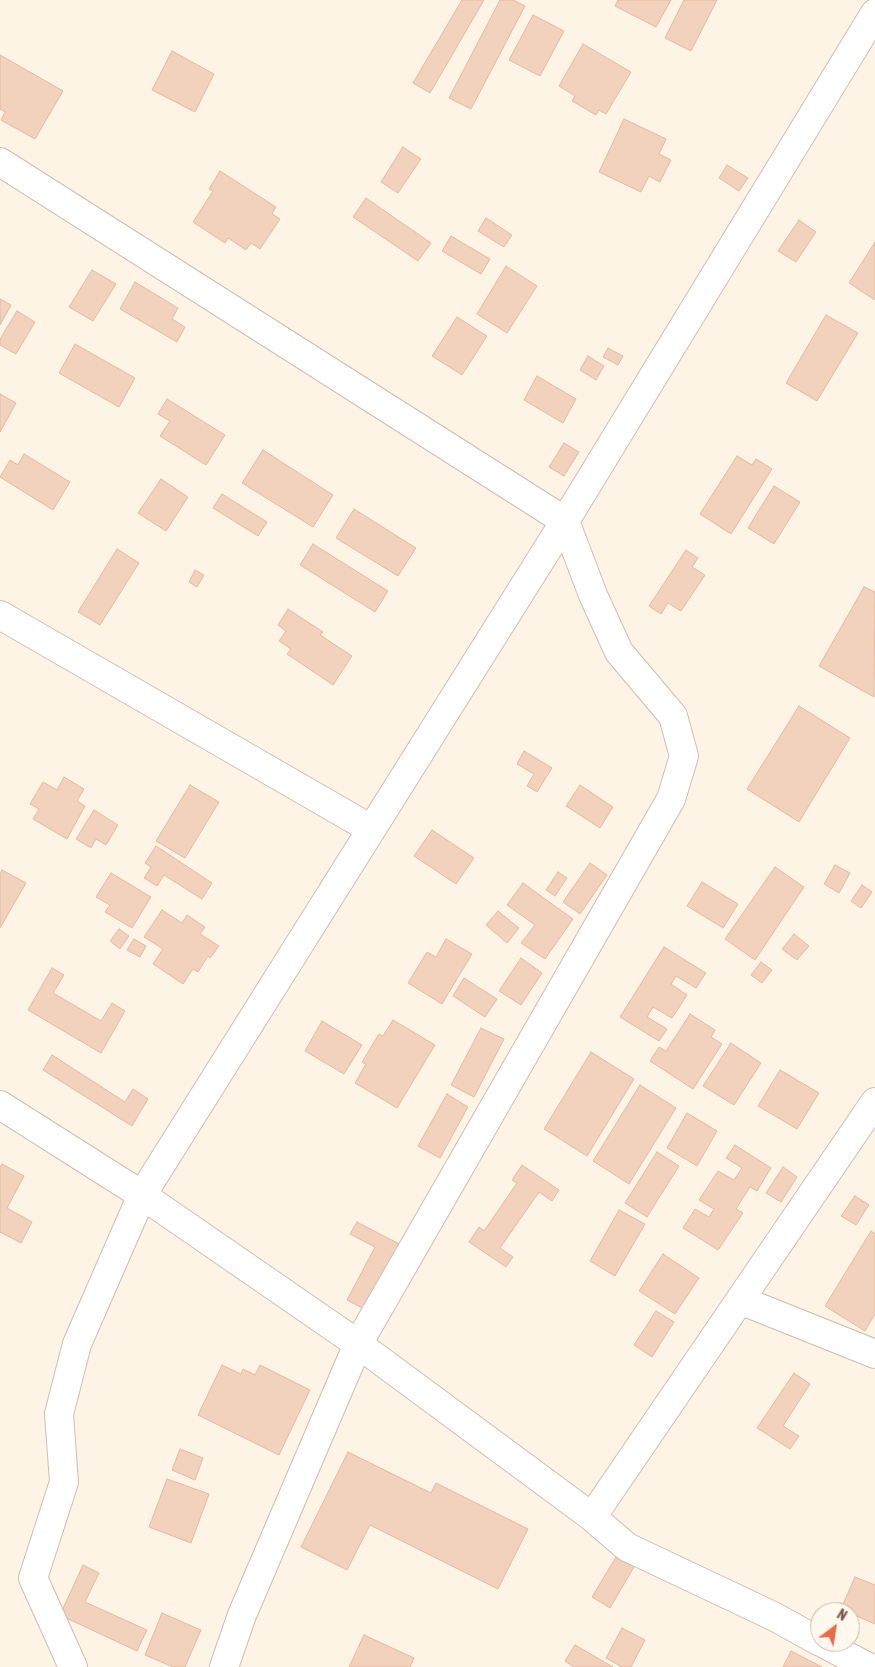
<!DOCTYPE html>
<style>
body{margin:0}
#map{position:relative;width:875px;height:1667px;overflow:hidden;background:#fdf4e6;font-family:"Asap Condensed",sans-serif}
canvas{display:block}
.north{position:absolute;left:810px;top:1602px;width:50px;height:50px;box-sizing:border-box;background:#fff8ed;border:1px solid #c9b8ac;border-radius:50%;rotate:31deg;font-size:14px;font-weight:700;line-height:20px;text-align:center;color:#77594a}
.north::after{content:'';display:block;margin:auto;width:18px;height:22px;background:#e96a49;clip-path:polygon(50% 0,100% 100%,50% 72%,0 100%)}
</style>
<div id="map">
<canvas width="875" height="1667"></canvas>
<div class="north">N</div>
</div>
<script>
const g = document.querySelector('canvas').getContext('2d');
g.lineJoin = 'round';
function fillPath(path, color) { g.fillStyle = color; g.fill(path, 'evenodd'); }
const toPath = rows => new Path2D(rows.map(r => 'M' + r).join(''));
function stroke(path, color, width, dash) { g.strokeStyle = color; g.lineWidth = width; g.lineCap = dash ? 'butt' : 'round'; g.setLineDash(dash || []); g.stroke(path); }
const building = toPath([
 [462,0,484,0,430,93,413,83,462,0],
 [500,0,513,0,525,6,471,109,449,98,500,0],
 [618,0,671,0,656,27,615,6,618,0],
 [684,0,717,0,691,51,665,38,684,0],
 [533,15,564,31,540,76,509,60,533,15],
 [583,44,631,72,606,114,599,110,596,115,572,101,575,96,559,86,583,44],
 [172,51,214,74,195,112,152,90,172,51],
 [0,55,63,91,35,139,1,120,5,112,0,109,0,55],
 [624,119,666,139,659,154,671,160,660,182,649,176,641,192,599,172,624,119],
 [403,147,421,159,398,193,381,182,403,147],
 [727,165,748,178,739,191,719,178,727,165],
 [220,171,276,207,272,214,280,219,260,249,251,243,246,250,228,238,225,243,193,222,213,191,209,189,220,171],
 [366,198,431,243,418,261,353,217,366,198],
 [486,218,512,235,504,247,478,231,486,218],
 [799,220,816,232,796,262,778,251,799,220],
 [451,236,490,259,481,274,442,251,451,236],
 [875,242,875,300,849,283,875,242],
 [506,266,537,286,507,333,477,314,506,266],
 [92,270,116,284,93,321,69,307,92,270],
 [135,282,178,308,172,319,185,327,177,342,120,309,135,282],
 [0,299,11,305,0,325,0,299],
 [17,311,35,322,16,354,0,345,0,339,17,311],
 [826,315,858,333,817,401,786,383,826,315],
 [457,317,487,336,462,375,432,356,457,317],
 [75,344,135,378,119,407,59,373,75,344],
 [608,348,623,356,618,365,603,357,608,348],
 [588,356,604,366,596,380,580,370,588,356],
 [537,376,576,399,563,423,524,400,537,376],
 [0,394,16,403,0,432,0,394],
 [167,399,225,435,206,465,160,436,170,421,158,414,167,399],
 [564,443,579,452,564,476,549,467,564,443],
 [263,450,333,495,313,527,242,483,263,450],
 [24,454,70,482,53,510,0,477,10,460,18,465,24,454],
 [737,456,752,465,756,459,772,469,731,534,700,514,737,456],
 [161,479,188,497,166,531,138,513,161,479],
 [774,486,800,502,774,544,748,528,774,486],
 [222,494,267,522,258,536,213,508,222,494],
 [354,509,416,548,398,576,336,538,354,509],
 [313,544,388,591,375,612,300,565,313,544],
 [117,549,139,563,100,625,78,612,117,549],
 [686,550,698,558,692,567,705,575,681,611,668,603,661,614,649,606,686,550],
 [195,570,204,575,197,587,189,582,195,570],
 [864,587,875,592,874,697,819,666,864,587],
 [288,609,323,632,320,635,352,656,333,685,287,654,291,649,279,641,286,631,278,625,288,609],
 [799,706,850,738,799,822,747,789,799,706],
 [524,751,552,768,537,792,527,786,534,774,517,764,524,751],
 [64,777,84,789,77,801,85,806,67,839,33,819,39,809,30,804,43,782,57,790,64,777],
 [190,785,219,802,185,858,156,841,190,785],
 [580,785,613,807,600,828,566,806,580,785],
 [94,810,118,825,106,845,96,839,91,848,76,839,94,810],
 [432,830,474,858,456,884,414,856,432,830],
 [156,846,212,883,202,899,164,875,157,886,144,878,151,867,145,863,156,846],
 [590,863,607,875,580,914,563,902,590,863],
 [835,865,850,873,839,893,824,884,835,865],
 [775,867,804,887,755,960,725,939,775,867],
 [2,870,26,883,0,928,0,874,2,870],
 [558,872,567,878,555,896,546,890,558,872],
 [111,873,151,897,132,928,105,912,110,905,96,897,111,873],
 [702,882,738,904,723,928,687,906,702,882],
 [523,883,573,919,545,959,521,943,535,925,507,905,523,883],
 [862,885,872,892,861,908,851,901,862,885],
 [162,910,182,923,187,915,205,927,200,934,219,946,210,958,208,956,198,972,193,969,183,984,153,964,163,949,144,937,162,910],
 [498,911,519,928,507,943,486,925,498,911],
 [119,929,129,936,120,949,110,941,119,929],
 [794,934,809,946,797,960,782,949,794,934],
 [134,939,146,946,140,957,127,950,134,939],
 [446,939,472,954,442,1004,408,983,427,952,436,957,446,939],
 [664,947,706,973,696,988,676,976,671,984,687,995,672,1018,653,1007,647,1017,667,1029,659,1041,620,1017,664,947],
 [521,958,542,973,521,1005,499,991,521,958],
 [761,962,772,970,762,983,751,975,761,962],
 [52,968,64,975,53,993,101,1021,112,1003,125,1011,101,1053,28,1010,52,968],
 [464,978,497,999,485,1017,453,996,464,978],
 [690,1014,715,1030,711,1037,722,1044,693,1089,650,1061,659,1047,666,1051,690,1014],
 [393,1020,435,1045,397,1108,355,1083,366,1064,362,1062,379,1034,383,1036,393,1020],
 [322,1021,362,1045,344,1074,305,1051,322,1021],
 [481,1028,504,1039,474,1097,451,1085,481,1028],
 [731,1043,761,1063,734,1105,703,1086,731,1043],
 [591,1052,634,1079,587,1156,544,1129,591,1052],
 [52,1055,125,1102,133,1089,148,1099,132,1126,43,1070,52,1055],
 [780,1070,819,1093,797,1129,758,1106,780,1070],
 [640,1085,676,1108,629,1184,593,1161,640,1085],
 [447,1094,468,1107,440,1158,418,1146,447,1094],
 [687,1113,717,1131,697,1166,667,1148,687,1113],
 [735,1145,771,1168,757,1191,750,1187,736,1209,743,1213,718,1250,683,1228,695,1209,709,1217,714,1209,699,1200,718,1171,734,1180,742,1168,726,1158,735,1145],
 [657,1152,679,1166,647,1217,625,1203,657,1152],
 [2,1164,24,1176,7,1208,32,1222,21,1243,0,1232,0,1168,2,1164],
 [522,1165,559,1190,552,1201,539,1192,500,1248,513,1257,506,1267,469,1242,479,1227,484,1231,517,1183,512,1180,522,1165],
 [783,1167,797,1177,781,1202,766,1193,783,1167],
 [855,1196,869,1205,856,1225,841,1216,855,1196],
 [619,1210,645,1224,615,1276,590,1261,619,1210],
 [357,1222,403,1246,370,1312,347,1300,375,1247,350,1234,357,1222],
 [871,1231,875,1234,875,1314,865,1331,825,1306,871,1231],
 [663,1254,699,1278,675,1314,639,1291,663,1254],
 [656,1311,674,1322,652,1357,634,1345,656,1311],
 [222,1365,241,1374,243,1369,255,1375,260,1365,310,1390,279,1455,198,1415,222,1365],
 [794,1373,810,1384,783,1426,799,1436,790,1449,757,1428,794,1373],
 [180,1449,203,1458,195,1480,172,1470,180,1449],
 [348,1452,431,1493,436,1483,528,1529,498,1589,370,1525,347,1570,301,1547,348,1452],
 [167,1479,209,1494,191,1543,149,1527,167,1479],
 [616,1557,634,1567,610,1608,592,1597,616,1557],
 [83,1565,99,1573,85,1602,147,1630,137,1651,60,1615,83,1565],
 [855,1577,875,1585,875,1624,841,1609,855,1577],
 [162,1613,201,1630,185,1667,173,1667,145,1655,162,1613],
 [622,1628,645,1640,631,1667,622,1667,606,1658,622,1628],
 [364,1635,414,1658,410,1667,349,1667,364,1635],
 [575,1645,613,1667,574,1667,565,1661,575,1645],
 [791,1651,822,1667,783,1667,791,1651]
]);
const minor = toPath([
 [0,162,565,521,593,595,619,652,673,716,684,756,671,799,358,1344,242,1615,224,1667],
 [0,615,371,829],
 [0,1105,142,1195,358,1344,592,1517,627,1547,775,1617,820,1642],
 [740,1300,875,1354],
 [592,1517,875,1102],
 [821,1642,868,1667],
 [73,1667,33,1578,64,1482,59,1414,77,1344,142,1195,565,521,875,13]
]);
fillPath(building, '#f3d2bd');
stroke(building, '#e6b89d', 1);
stroke(minor, '#d1bdae', 30);
stroke(minor, '#fff', 28);
</script>
